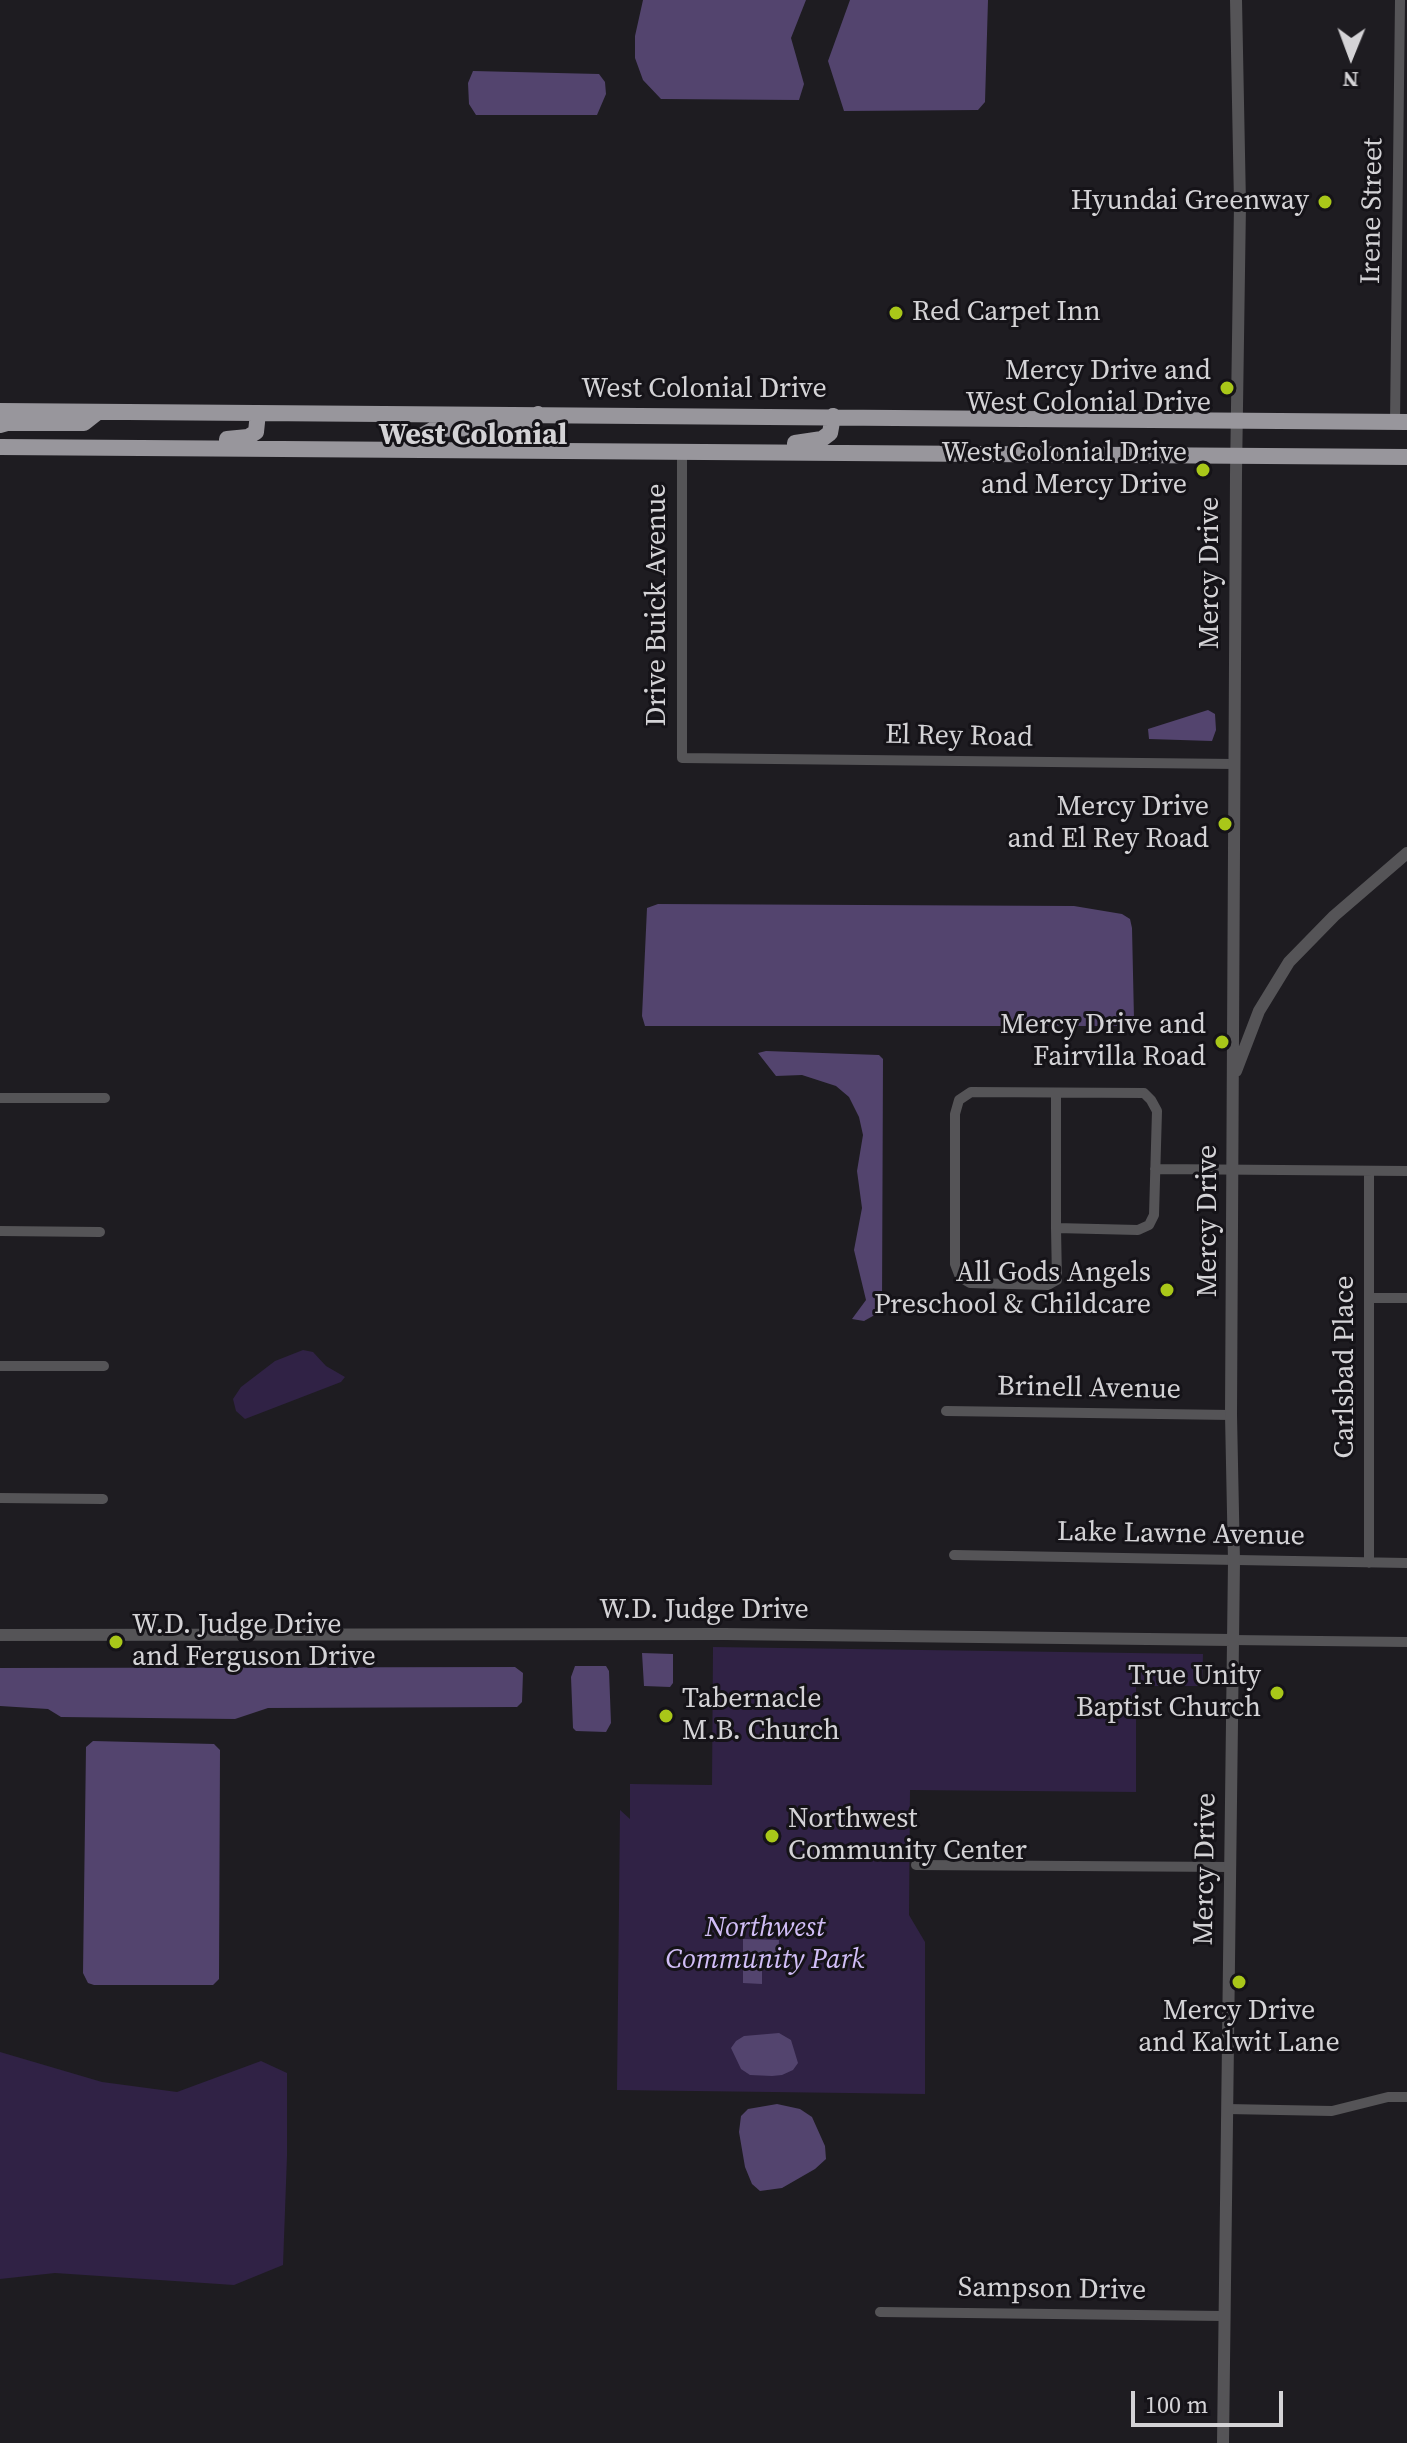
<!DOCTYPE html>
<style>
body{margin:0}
#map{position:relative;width:1407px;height:2443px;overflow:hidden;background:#1e1c21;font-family:"Source Serif 4",serif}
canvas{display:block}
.north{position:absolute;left:1311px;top:16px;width:80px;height:80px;-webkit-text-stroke:6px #151318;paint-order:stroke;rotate:181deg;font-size:22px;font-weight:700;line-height:32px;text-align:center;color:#d4d3d6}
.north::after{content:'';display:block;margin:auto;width:28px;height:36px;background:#d4d3d6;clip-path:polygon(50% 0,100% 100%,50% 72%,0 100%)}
.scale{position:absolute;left:1131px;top:2391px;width:152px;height:36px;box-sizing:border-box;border:4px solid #d4d3d6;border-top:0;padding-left:10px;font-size:24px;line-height:28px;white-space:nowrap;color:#d4d3d6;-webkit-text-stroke:6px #151318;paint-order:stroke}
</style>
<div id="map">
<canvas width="1407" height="2443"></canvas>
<div class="north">N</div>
<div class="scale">100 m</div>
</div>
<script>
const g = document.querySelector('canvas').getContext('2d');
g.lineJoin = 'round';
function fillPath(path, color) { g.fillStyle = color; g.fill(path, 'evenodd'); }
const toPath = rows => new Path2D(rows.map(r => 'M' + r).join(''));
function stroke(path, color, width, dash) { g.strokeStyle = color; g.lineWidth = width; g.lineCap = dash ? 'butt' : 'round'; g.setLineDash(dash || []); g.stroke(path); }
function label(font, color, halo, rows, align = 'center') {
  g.font = font + ' "Source Serif 4",serif'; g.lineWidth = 6; g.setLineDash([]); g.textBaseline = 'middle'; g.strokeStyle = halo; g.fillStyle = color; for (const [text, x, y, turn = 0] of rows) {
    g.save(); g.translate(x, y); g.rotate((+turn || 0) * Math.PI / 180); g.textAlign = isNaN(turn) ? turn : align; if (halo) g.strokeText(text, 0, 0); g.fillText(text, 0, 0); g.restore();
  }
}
const green = toPath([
 [303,1350,313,1352,326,1366,345,1377,341,1382,245,1419,236,1411,233,1399,241,1387,275,1361],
 [713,1647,1203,1654,1202,1686,1136,1686,1136,1792,910,1790,909,1915,925,1942,925,2094,617,2090,620,1810,630,1819,630,1784,712,1785],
 [0,2052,102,2082,177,2092,261,2061,287,2073,287,2156,283,2265,234,2285,55,2273,0,2279]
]);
const water = toPath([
 [643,0,806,0,791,38,804,84,799,100,661,99,643,80,635,58,635,36],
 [850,0,988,0,985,102,978,110,844,111,828,61],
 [473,71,599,74,605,82,606,94,597,115,476,115,469,104,468,83],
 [1208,710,1215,714,1216,730,1212,741,1149,739,1148,729],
 [658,904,1074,906,1122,914,1130,919,1132,928,1134,1019,1124,1026,645,1026,642,1016,647,908],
 [766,1051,879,1055,883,1059,882,1305,880,1312,864,1321,852,1319,866,1300,854,1250,862,1208,857,1171,863,1135,859,1117,849,1097,836,1086,802,1075,776,1076,758,1053],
 [642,1653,673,1654,673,1683,670,1687,644,1686],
 [575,1666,606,1666,609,1671,611,1723,606,1732,576,1731,573,1728,571,1677],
 [515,1667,523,1673,522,1702,517,1707,268,1708,235,1719,61,1717,48,1709,0,1706,0,1668],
 [93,1741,214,1744,220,1750,219,1979,213,1985,94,1985,88,1983,83,1973,86,1747],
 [743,1939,779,1940,778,1968,762,1968,762,1984,743,1983],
 [779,2033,791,2040,798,2063,793,2070,782,2075,772,2076,750,2075,741,2069,731,2048,736,2041,744,2036],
 [777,2104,800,2109,812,2117,825,2146,826,2159,815,2169,782,2188,760,2191,752,2184,745,2167,739,2132,741,2116,748,2109]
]);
const minor = toPath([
 [1395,422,1400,0],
 [682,451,682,758,1235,764],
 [0,1098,105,1098],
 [1155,1169,1407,1171],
 [1056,1228,1138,1230,1149,1225,1154,1215,1157,1111,1151,1100,1144,1093,971,1092,959,1100,955,1114,955,1264,960,1277,970,1283,1048,1285,1057,1280,1056,1228,1056,1094],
 [0,1231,100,1232],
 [1371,1298,1407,1298],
 [0,1366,104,1366],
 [946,1411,1231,1415],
 [0,1498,103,1499],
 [954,1555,1407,1563],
 [1369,1563,1369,1171],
 [1232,1640,1407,1642],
 [916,1865,1230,1867],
 [1227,2109,1332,2111,1388,2097,1407,2097],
 [880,2312,1224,2316]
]);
const tertiary = toPath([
 [1236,1071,1259,1011,1289,962,1334,916,1407,853],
 [0,1635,725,1634,1232,1640],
 [1223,2443,1234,1561,1231,1415,1236,474,1240,204,1236,0]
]);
const trunk = toPath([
 [0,411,1407,422],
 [0,425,7,423,84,423,98,412],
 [227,439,248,437,256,432,258,413],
 [795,443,822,439,830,433,833,416],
 [0,447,1407,457],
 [422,450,423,435,434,429,530,427,538,414]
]);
const markers = [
 [1325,202,8,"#a9c719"],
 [896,313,8,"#a9c719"],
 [1227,388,8,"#a9c719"],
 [1203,470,8,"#a9c719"],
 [1225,824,8,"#a9c719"],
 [1222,1042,8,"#a9c719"],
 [1167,1290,8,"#a9c719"],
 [116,1642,8,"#a9c719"],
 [1277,1693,8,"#a9c719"],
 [666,1716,8,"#a9c719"],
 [772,1836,8,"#a9c719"],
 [1239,1982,8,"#a9c719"]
];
const poiNames = [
 ["Hyundai Greenway",1309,202],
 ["Red Carpet Inn",912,313,"left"],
 ["Mercy Drive and",1211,372],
 ["West Colonial Drive",1211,404],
 ["West Colonial Drive",1187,454],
 ["and Mercy Drive",1187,486],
 ["Mercy Drive",1209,808],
 ["and El Rey Road",1209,840],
 ["Mercy Drive and",1206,1026],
 ["Fairvilla Road",1206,1058],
 ["All Gods Angels",1151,1274],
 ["Preschool & Childcare",1151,1306],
 ["W.D. Judge Drive",132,1626,"left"],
 ["and Ferguson Drive",132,1658,"left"],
 ["True Unity",1261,1677],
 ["Baptist Church",1261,1709],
 ["Tabernacle",682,1700,"left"],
 ["M.B. Church",682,1732,"left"],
 ["Northwest",788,1820,"left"],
 ["Community Center",788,1852,"left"],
 ["Mercy Drive",1239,2012,"center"],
 ["and Kalwit Lane",1239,2044,"center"]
];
const streetNames = [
 ["Irene Street",1373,211,-89],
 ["West Colonial Drive",704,390],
 ["Mercy Drive",1211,573,-90],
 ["Drive Buick Avenue",658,605,-90],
 ["El Rey Road",959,737,1],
 ["Mercy Drive",1209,1221,-90],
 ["Carlsbad Place",1346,1367,-90],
 ["Brinell Avenue",1089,1389,1],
 ["Lake Lawne Avenue",1181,1535,1],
 ["W.D. Judge Drive",704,1611],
 ["Mercy Drive",1206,1869,-89],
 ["Sampson Drive",1052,2290,1]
];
const parkNames = [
 ["Northwest",765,1929],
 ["Community Park",765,1961]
];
const neighbourhoodNames = [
 ["West Colonial",473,436]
];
fillPath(green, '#302245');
fillPath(water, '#53446e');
stroke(minor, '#555457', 10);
stroke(tertiary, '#555457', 12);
stroke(trunk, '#98969c', 16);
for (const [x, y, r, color] of markers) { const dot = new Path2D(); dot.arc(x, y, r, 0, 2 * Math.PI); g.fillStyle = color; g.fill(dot); stroke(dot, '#151318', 3); }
label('28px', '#d4d3d6', '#151318', poiNames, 'right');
label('28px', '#d4d3d6', '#151318', streetNames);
label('italic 28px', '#d1bef7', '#151318', parkNames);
label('bold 30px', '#d4d3d6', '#151318', neighbourhoodNames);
</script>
